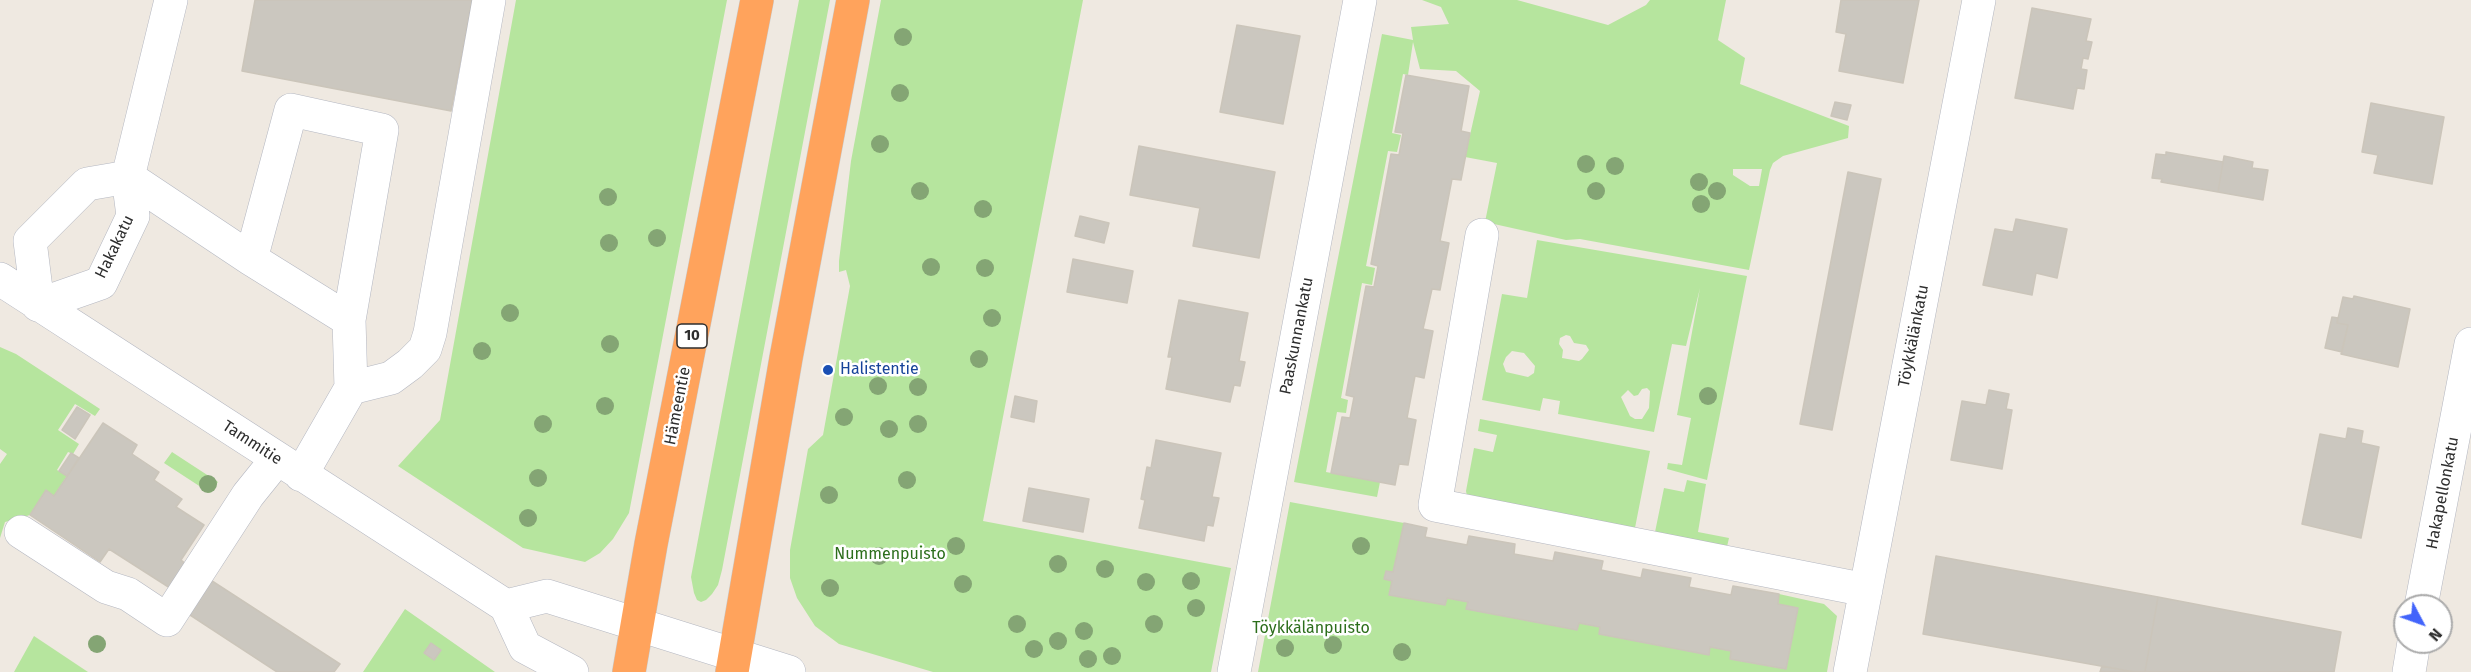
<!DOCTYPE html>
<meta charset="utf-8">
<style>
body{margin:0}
#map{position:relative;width:2471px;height:672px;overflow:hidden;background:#efe9e1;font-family:"Fira Sans",sans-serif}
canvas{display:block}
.north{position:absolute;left:2393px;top:594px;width:60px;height:60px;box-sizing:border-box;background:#fff;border:2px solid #ababab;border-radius:50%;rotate:131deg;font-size:16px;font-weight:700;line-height:24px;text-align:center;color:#2e2e2e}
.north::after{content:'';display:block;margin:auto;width:21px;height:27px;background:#4264fb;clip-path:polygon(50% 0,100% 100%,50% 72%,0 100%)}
</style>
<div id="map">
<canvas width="2471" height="672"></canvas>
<div class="north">N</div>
</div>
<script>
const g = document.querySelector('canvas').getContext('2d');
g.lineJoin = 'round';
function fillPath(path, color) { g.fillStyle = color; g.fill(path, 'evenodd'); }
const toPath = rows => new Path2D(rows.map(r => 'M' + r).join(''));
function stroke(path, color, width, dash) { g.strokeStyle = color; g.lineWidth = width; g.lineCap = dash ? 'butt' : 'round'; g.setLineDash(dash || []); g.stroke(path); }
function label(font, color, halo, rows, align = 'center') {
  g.font = font + ' "Fira Sans",sans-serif'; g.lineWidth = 5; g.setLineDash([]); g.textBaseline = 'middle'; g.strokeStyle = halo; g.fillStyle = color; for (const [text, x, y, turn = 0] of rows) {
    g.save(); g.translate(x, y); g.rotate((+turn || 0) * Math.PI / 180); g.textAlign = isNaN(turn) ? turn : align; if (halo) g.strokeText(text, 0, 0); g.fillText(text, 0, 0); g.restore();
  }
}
const green = toPath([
 [516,0,727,0,629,513,613,539,600,553,585,562,523,548,398,466,440,420],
 [799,0,830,0,722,570,718,585,712,594,706,600,701,602,697,600,694,593,691,577],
 [881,0,1083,0,983,521,1231,568,1211,672,933,672,839,644,815,626,797,598,790,578,790,550,808,449,823,435,850,286,846,270,839,272,839,261,851,161],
 [1422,0,1517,0,1608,25,1646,5,1650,0,1726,0,1718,40,1745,58,1740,84,1849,126,1848,138,1783,156,1773,163,1770,170,1749,270,1580,239,1566,240,1485,222,1497,163,1465,157,1480,91,1456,71,1420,69,1413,42,1408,75,1403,74,1392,133,1401,135,1397,152,1388,151,1366,266,1375,268,1372,285,1362,283,1341,398,1348,400,1346,413,1337,412,1326,472,1380,482,1377,497,1294,482,1382,34,1413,40,1411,27,1449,24,1441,7],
 [1733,169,1762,169,1759,186,1750,186,1733,175],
 [1537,240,1747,276,1707,480,1667,469,1668,463,1682,465,1691,418,1677,415,1700,288,1686,346,1672,344,1654,432,1558,414,1560,401,1543,398,1540,411,1482,400,1502,294,1527,298],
 [1566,335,1570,336,1574,343,1586,345,1589,350,1582,359,1579,361,1562,358,1563,350,1559,344,1560,338],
 [1512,351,1524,353,1535,366,1534,373,1528,377,1506,372,1503,364,1506,357],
 [1647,388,1650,391,1649,408,1642,419,1635,419,1630,416,1621,397,1628,390,1634,396,1638,395,1642,389],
 [0,347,16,354,100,409,95,416,75,404,58,430,79,444,73,454,68,452,57,470,67,476,54,496,46,491,30,515,5,522,0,538,0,464,7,454,0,449],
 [1480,419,1650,451,1634,533,1467,496,1466,491,1474,448,1493,452,1497,435,1478,431],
 [172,452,218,482,210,493,164,463],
 [1687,480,1706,484,1698,532,1729,538,1726,551,1654,537,1664,488,1684,492],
 [1290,502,1404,523,1393,572,1386,571,1384,579,1392,581,1389,594,1445,605,1447,598,1468,602,1467,609,1577,630,1579,623,1600,627,1599,634,1709,655,1710,647,1731,651,1730,659,1785,669,1798,608,1778,604,1779,594,1824,604,1837,616,1827,672,1258,672],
 [405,609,495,672,363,672],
 [34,636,88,672,14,672]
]);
const building = toPath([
 [255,0,472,0,451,111,242,71,255,0],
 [1841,0,1919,0,1903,83,1839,71,1846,34,1836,32,1841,0],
 [2032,8,2091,19,2086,41,2092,42,2088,59,2083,58,2081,69,2087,70,2084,89,2077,88,2073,109,2015,98,2032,8],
 [1237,25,1300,36,1283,124,1220,112,1237,25],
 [1406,75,1469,86,1461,131,1470,133,1461,180,1452,179,1440,241,1449,243,1440,290,1432,289,1423,329,1433,331,1424,378,1415,376,1407,418,1416,420,1408,465,1399,464,1395,485,1331,473,1342,417,1350,418,1354,397,1346,395,1366,286,1374,287,1378,266,1371,264,1391,154,1399,155,1403,133,1395,132,1406,75],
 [1835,102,1851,105,1847,120,1831,116,1835,102],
 [2371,103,2444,117,2432,184,2374,173,2378,155,2362,152,2371,103],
 [1139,146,1275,172,1259,258,1193,246,1200,208,1130,195,1139,146],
 [2166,152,2223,162,2218,192,2161,182,2162,179,2152,178,2156,154,2166,155,2166,152],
 [2224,156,2253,162,2252,168,2268,170,2263,200,2218,192,2224,156],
 [1848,172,1881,179,1832,430,1800,424,1848,172],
 [1080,216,1109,223,1104,243,1075,236,1080,216],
 [2016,219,2067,229,2057,278,2036,273,2032,295,1983,285,1995,229,2013,232,2016,219],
 [1073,259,1133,271,1127,303,1067,292,1073,259],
 [2354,296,2410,309,2398,367,2341,354,2348,325,2337,323,2343,297,2353,299,2354,296],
 [1179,300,1248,313,1239,361,1245,362,1240,386,1234,385,1230,402,1166,389,1172,357,1168,357,1179,300],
 [2332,317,2338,318,2337,323,2348,325,2342,352,2325,348,2332,317],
 [1989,390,2009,394,2006,409,2012,410,2002,469,1951,460,1962,401,1986,405,1989,390],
 [1015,396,1037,401,1034,422,1011,417,1015,396],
 [77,407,90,415,75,439,62,430,77,407],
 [103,423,137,445,132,454,159,472,154,480,182,499,176,507,204,525,181,560,186,564,170,588,109,549,100,562,30,515,46,490,54,496,103,423],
 [2348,428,2363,431,2361,443,2379,447,2361,538,2302,524,2320,434,2346,439,2348,428],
 [1156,440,1221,453,1212,497,1219,498,1213,526,1207,525,1204,541,1139,528,1145,500,1141,499,1147,467,1151,468,1156,440],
 [71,453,79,458,67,476,59,471,71,453],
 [1029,488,1089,499,1083,532,1023,521,1029,488],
 [1404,523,1427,528,1425,537,1467,545,1469,536,1515,544,1514,554,1553,561,1555,552,1603,561,1601,570,1641,578,1643,569,1691,578,1689,587,1731,595,1733,586,1779,594,1778,604,1798,608,1786,669,1730,659,1731,651,1710,647,1709,655,1599,634,1600,627,1579,623,1577,630,1466,609,1468,602,1447,598,1445,605,1389,595,1392,581,1384,579,1386,571,1393,572,1404,523],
 [1936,556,2158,597,2145,672,2134,672,1923,634,1936,556],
 [209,579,340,664,334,672,277,672,187,613,209,579],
 [2158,597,2341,632,2334,672,2145,672,2158,597],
 [431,643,441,650,434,660,424,653,431,643],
 [2102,666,2134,672,2100,672,2102,666]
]);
const minor = toPath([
 [128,177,87,184,30,241,38,305,101,283,133,216,128,177,171,0],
 [128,177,251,259,349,320],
 [1482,235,1435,505,1866,590],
 [251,259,291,110,382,130,349,320,351,388,301,475],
 [0,279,506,606,525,647,572,672],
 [351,388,391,378,410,364,425,349,430,333,489,0],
 [21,532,106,587,128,594,167,620,248,495,277,459],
 [506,606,547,596,789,672],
 [2421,606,2471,344],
 [1234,672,1360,0],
 [1850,672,1979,0],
 [2409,672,2414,642]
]);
const highway = toPath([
 [629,672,651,544,757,0],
 [732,672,786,358,853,0]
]);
const trees = [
 [903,37],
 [900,93],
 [880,144],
 [1586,164],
 [1615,166],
 [1699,182],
 [920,191],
 [1596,191],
 [1717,191],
 [608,197],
 [1701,204],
 [983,209],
 [657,238],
 [609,243],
 [931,267],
 [985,268],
 [510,313],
 [992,318],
 [610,344],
 [482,351],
 [979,359],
 [878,386],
 [918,387],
 [1708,396],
 [605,406],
 [844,417],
 [543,424],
 [918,424],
 [889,429],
 [538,478],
 [907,480],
 [208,484],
 [829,495],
 [528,518],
 [956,546],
 [1361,546],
 [879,556],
 [1058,564],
 [1105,569],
 [1191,581],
 [1146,582],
 [963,584],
 [830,588],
 [1196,608],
 [1017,624],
 [1154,624],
 [1084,631],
 [1058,641],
 [97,644],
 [1333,645],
 [1285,648],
 [1034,649],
 [1402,652],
 [1112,656],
 [1088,659]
];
const markers = [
 [828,370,6,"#1a4fb4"]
];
const shields = [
 [692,336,30]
];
const shieldNames = [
 ["10",692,336]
];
const streetNames = [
 ["Hakakatu",115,247,-64],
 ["Paaskunnankatu",1297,336,-79],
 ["Töykkälänkatu",1914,336,-79],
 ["Hämeentie",678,406,-79],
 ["Tammitie",252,443,33],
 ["Hakapellonkatu",2443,493,-79]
];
const transitNames = [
 ["Halistentie",840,370]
];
const parkNames = [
 ["Nummenpuisto",890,555],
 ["Töykkälänpuisto",1311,629]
];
fillPath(green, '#b6e59e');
fillPath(building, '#cbc7bf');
stroke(building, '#cbc5ba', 1.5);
stroke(minor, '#b4b7c1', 34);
stroke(highway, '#c9c9c9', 34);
stroke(minor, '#fff', 33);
stroke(highway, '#ffa35c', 33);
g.fillStyle = '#84a574';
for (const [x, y] of trees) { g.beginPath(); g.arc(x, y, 9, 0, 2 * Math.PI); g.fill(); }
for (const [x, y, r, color] of markers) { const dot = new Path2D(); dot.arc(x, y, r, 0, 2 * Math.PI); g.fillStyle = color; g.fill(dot); stroke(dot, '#fff', 2); }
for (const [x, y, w] of shields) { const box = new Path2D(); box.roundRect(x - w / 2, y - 12, w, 24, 4.5); g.fillStyle = '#fff'; g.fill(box); stroke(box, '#2e2e2e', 1.5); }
label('bold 15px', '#2e2e2e', null, shieldNames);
label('16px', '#2e2e2e', '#fff', streetNames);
label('16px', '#164399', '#fff', transitNames, 'left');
label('16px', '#2c6e1b', '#fff', parkNames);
</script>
